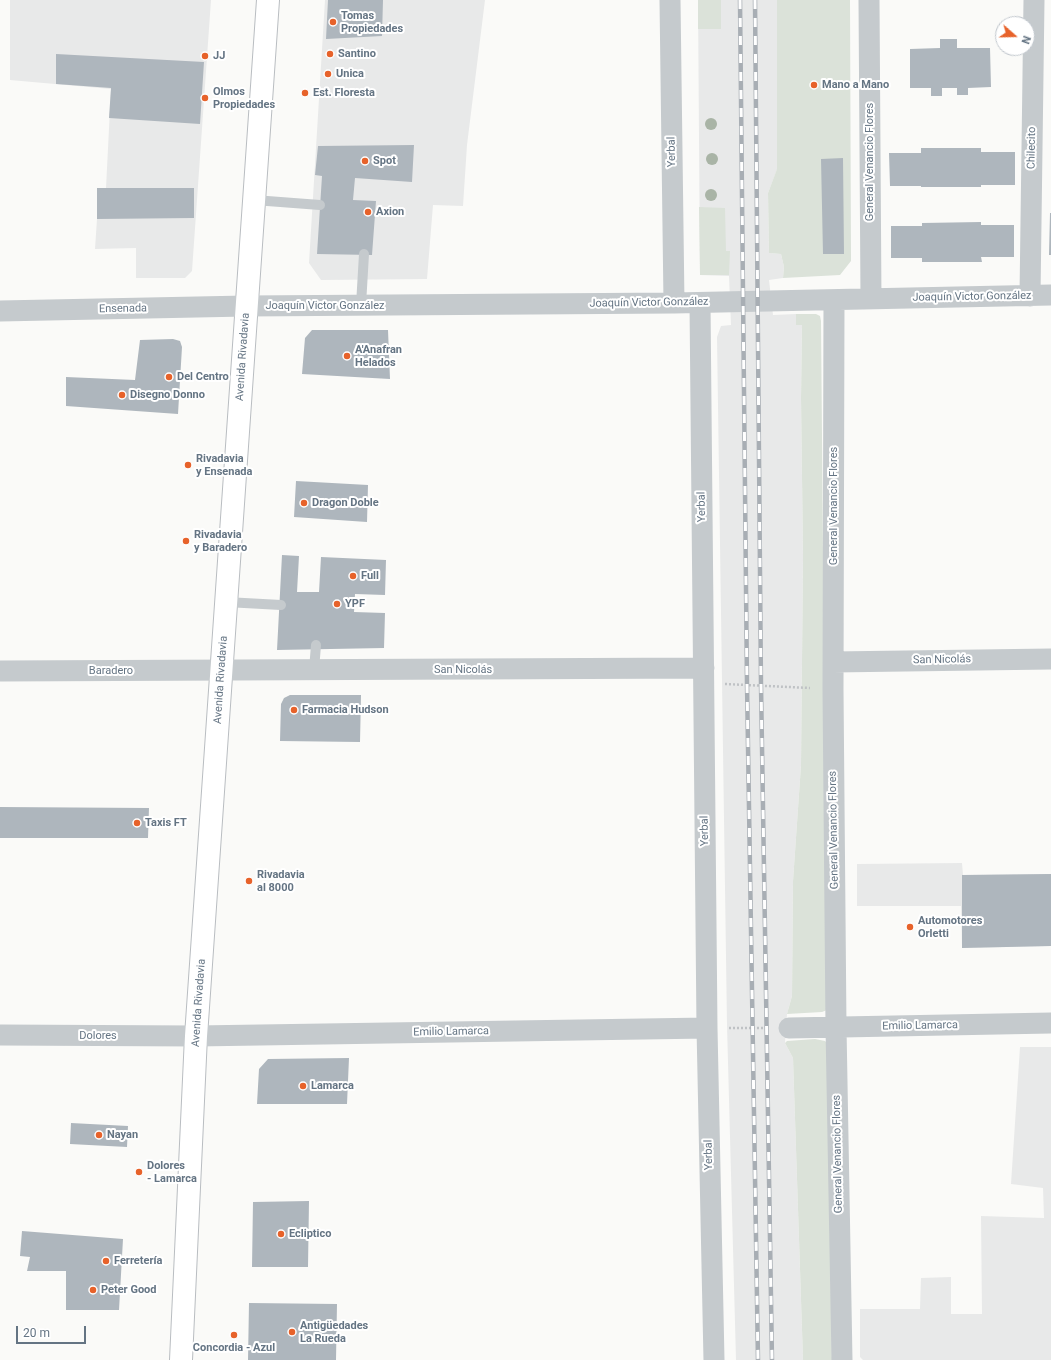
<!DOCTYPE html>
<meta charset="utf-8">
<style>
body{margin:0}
#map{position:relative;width:1051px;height:1360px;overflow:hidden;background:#fafaf8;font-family:Roboto,sans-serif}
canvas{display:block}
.north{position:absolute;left:995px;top:16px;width:40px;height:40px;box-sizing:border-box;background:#fff;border:1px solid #c1c7cd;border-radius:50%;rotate:110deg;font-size:11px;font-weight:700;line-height:16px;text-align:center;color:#647483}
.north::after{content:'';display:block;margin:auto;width:14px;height:18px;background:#e7622a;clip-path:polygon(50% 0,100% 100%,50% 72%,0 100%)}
.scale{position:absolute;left:16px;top:1326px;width:70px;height:18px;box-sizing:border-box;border:2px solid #647483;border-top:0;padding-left:5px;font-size:12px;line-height:14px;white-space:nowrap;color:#647483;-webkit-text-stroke:3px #fff;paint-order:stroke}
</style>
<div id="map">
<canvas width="1051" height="1360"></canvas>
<div class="north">N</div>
<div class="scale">20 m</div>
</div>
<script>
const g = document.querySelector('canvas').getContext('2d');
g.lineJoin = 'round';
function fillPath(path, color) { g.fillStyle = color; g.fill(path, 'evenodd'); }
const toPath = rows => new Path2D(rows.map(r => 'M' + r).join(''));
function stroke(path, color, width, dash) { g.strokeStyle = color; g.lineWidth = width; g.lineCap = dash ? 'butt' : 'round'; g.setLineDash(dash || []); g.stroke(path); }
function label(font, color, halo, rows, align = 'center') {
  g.font = font + ' Roboto,sans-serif'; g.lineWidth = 4; g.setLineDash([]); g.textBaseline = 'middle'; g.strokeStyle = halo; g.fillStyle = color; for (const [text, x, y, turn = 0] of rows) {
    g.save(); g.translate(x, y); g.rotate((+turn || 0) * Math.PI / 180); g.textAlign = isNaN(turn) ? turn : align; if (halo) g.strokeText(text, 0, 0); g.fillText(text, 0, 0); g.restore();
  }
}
const built = toPath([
 [10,0,211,0,192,271,185,278,136,278,136,248,95,249,97,219,106,188,111,89,10,80],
 [325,0,485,0,467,145,463,206,433,205,427,279,321,280,309,263],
 [698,0,778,0,778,167,768,193,769,253,781,254,784,267,783,278,769,280,773,315,796,314,796,325,802,325,801,398,803,557,801,765,793,881,792,996,787,1014,785,1043,793,1058,803,1360,736,1360,727,1025,717,337,721,326,731,325,729,276,700,275],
 [962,863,963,875,1051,874,1051,946,962,948,961,906,857,906,857,864],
 [1020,1047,1051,1047,1051,1360,863,1360,860,1357,860,1309,920,1309,921,1278,951,1277,951,1314,982,1314,981,1216,1044,1218,1043,1188,1011,1184]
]);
const green = toPath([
 [698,0,721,0,721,29,698,29],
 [777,0,850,0,851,261,840,275,783,278,784,267,781,254,769,253,768,193,777,169],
 [699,207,725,208,726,251,730,251,729,275,700,275],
 [796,314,816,314,820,316,821,321,827,1010,822,1012,787,1014,792,996,793,881,801,765,803,557,801,398,802,325,796,325],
 [815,1039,825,1041,827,1043,832,1360,803,1360,793,1058,785,1043,787,1041]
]);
const building = toPath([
 [328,0,383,0,382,36,326,39],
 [940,39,957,39,957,48,990,48,991,87,968,88,968,95,957,95,957,88,942,88,942,96,931,96,931,88,910,88,910,49,940,48],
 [56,54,204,62,200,124,109,118,111,88,56,84],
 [414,145,412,182,355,178,353,200,376,201,372,255,317,254,322,176,315,175,318,146],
 [921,148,981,148,981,152,1015,152,1015,185,981,185,981,187,921,187,921,186,890,186,889,153,921,153],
 [843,158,844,254,823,254,821,159],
 [97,188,194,188,194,218,97,219],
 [1050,213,1051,213,1051,255,1049,255],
 [981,222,981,225,1014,225,1014,257,981,257,982,262,922,262,922,258,891,258,891,226,922,226,922,223],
 [312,330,388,330,390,379,302,374,305,338],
 [173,339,180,341,182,347,178,414,66,406,66,377,135,380,140,340],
 [296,481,368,485,367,522,294,517],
 [282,555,299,556,297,592,319,592,321,557,386,560,385,595,355,594,354,612,385,613,384,648,277,650],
 [290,695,361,695,360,742,280,741,281,704,284,698],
 [0,807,149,808,148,838,0,838],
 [1051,874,1051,946,962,948,962,875],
 [349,1058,347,1104,257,1104,259,1069,268,1059],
 [71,1123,128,1126,127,1147,70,1144],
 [309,1201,308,1267,252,1267,253,1202],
 [22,1231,123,1239,119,1310,66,1310,66,1271,27,1271,30,1257,20,1256],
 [249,1303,337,1304,336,1360,248,1360]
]);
const path = toPath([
 [725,684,810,688],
 [729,1028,768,1028]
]);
const service = toPath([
 [254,200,320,205],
 [361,305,364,254],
 [226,602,281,605],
 [314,670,316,645]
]);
const minor = toPath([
 [670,0,674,303],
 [869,0,871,299],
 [1030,296,1034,0],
 [834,300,833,689,836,1027,842,1360],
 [700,303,707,1028,714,1360],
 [0,311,246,306,674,303,1051,295],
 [833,662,1051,659],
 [0,671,704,668],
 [789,1028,1051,1023],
 [0,1035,196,1036,707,1028]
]);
const primary = toPath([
 [181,1360,196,1036,268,0]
]);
const rail = toPath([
 [740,0,747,684,758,1360],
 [755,0,761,685,772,1360]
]);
const trees = [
 [711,124],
 [712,159],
 [711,195]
];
const markers = [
 [333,22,4,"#e7622a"],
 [330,54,4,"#e7622a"],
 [205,56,4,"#e7622a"],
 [328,74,4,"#e7622a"],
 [814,85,4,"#e7622a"],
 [305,93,4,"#e7622a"],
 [205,98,4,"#e7622a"],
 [365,161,4,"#e7622a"],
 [368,212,4,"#e7622a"],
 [347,356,4,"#e7622a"],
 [169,377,4,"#e7622a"],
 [122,395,4,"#e7622a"],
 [188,465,4,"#e7622a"],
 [304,503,4,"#e7622a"],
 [186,541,4,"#e7622a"],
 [353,576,4,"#e7622a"],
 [337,604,4,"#e7622a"],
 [294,710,4,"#e7622a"],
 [137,823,4,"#e7622a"],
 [249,881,4,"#e7622a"],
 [910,927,4,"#e7622a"],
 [303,1086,4,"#e7622a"],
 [99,1135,4,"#e7622a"],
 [139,1172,4,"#e7622a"],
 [281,1234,4,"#e7622a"],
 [106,1261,4,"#e7622a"],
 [93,1290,4,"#e7622a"],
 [292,1332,4,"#e7622a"],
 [234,1335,4,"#e7622a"]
];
const poiNames = [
 ["Tomas",341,16],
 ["Propiedades",341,29],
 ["Santino",338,54],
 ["JJ",213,56],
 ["Unica",336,74],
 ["Mano a Mano",822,85],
 ["Olmos",213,92],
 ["Propiedades",213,105],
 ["Est. Floresta",313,93],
 ["Spot",373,161],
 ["Axion",376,212],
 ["A'Anafran",355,350],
 ["Helados",355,363],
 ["Del Centro",177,377],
 ["Disegno Donno",130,395],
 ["Rivadavia",196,459],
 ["y Ensenada",196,472],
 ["Dragon Doble",312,503],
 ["Rivadavia",194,535],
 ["y Baradero",194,548],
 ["Full",361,576],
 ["YPF",345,604],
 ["Farmacia Hudson",302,710],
 ["Taxis FT",145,823],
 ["Rivadavia",257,875],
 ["al 8000",257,888],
 ["Automotores",918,921],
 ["Orletti",918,934],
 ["Lamarca",311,1086],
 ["Nayan",107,1135],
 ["Dolores",147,1166],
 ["- Lamarca",147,1179],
 ["Ecliptico",289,1234],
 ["Ferretería",114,1261],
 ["Peter Good",101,1290],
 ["Antigüedades",300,1326],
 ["La Rueda",300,1339],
 ["Concordia - Azul",234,1348,"center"]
];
const streetNames = [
 ["Chilecito",1032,148,-89],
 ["Yerbal",672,152,-91],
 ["General Venancio Flores",870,162,-90],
 ["Joaquín Victor González",972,297,-1],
 ["Joaquín Victor González",649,303,-1],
 ["Joaquín Victor González",325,306],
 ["Ensenada",123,309,-1],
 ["Avenida Rivadavia",243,357,-86],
 ["General Venancio Flores",834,506,-90],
 ["Yerbal",702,507,-91],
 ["San Nicolás",942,660,-1],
 ["San Nicolás",463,670],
 ["Baradero",111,671],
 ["Avenida Rivadavia",221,680,-86],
 ["General Venancio Flores",834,830,-91],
 ["Yerbal",705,831,-91],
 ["Avenida Rivadavia",199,1003,-86],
 ["Emilio Lamarca",920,1026,-1],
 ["Emilio Lamarca",451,1032,-1],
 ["Dolores",98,1036],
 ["General Venancio Flores",838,1154,-91],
 ["Yerbal",709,1155,-91]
];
fillPath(built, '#e8e9e9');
fillPath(green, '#dbe2d9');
fillPath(building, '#aeb6bd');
stroke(primary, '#b9bdc1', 24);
stroke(path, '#bfc2c5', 2.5, [2, 2]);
stroke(service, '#c5cacd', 10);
stroke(minor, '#c5cacd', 21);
stroke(primary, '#fff', 22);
stroke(rail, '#a8aeb4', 4.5);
stroke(rail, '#fff', 3, [9]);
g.fillStyle = '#a9b4a6';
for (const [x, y] of trees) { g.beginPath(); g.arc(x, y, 6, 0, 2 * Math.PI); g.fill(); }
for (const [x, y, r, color] of markers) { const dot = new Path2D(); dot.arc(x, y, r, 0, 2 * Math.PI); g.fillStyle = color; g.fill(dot); stroke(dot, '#fff', 1.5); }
label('bold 11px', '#647483', '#fff', poiNames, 'left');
label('11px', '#647483', '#fff', streetNames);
</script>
